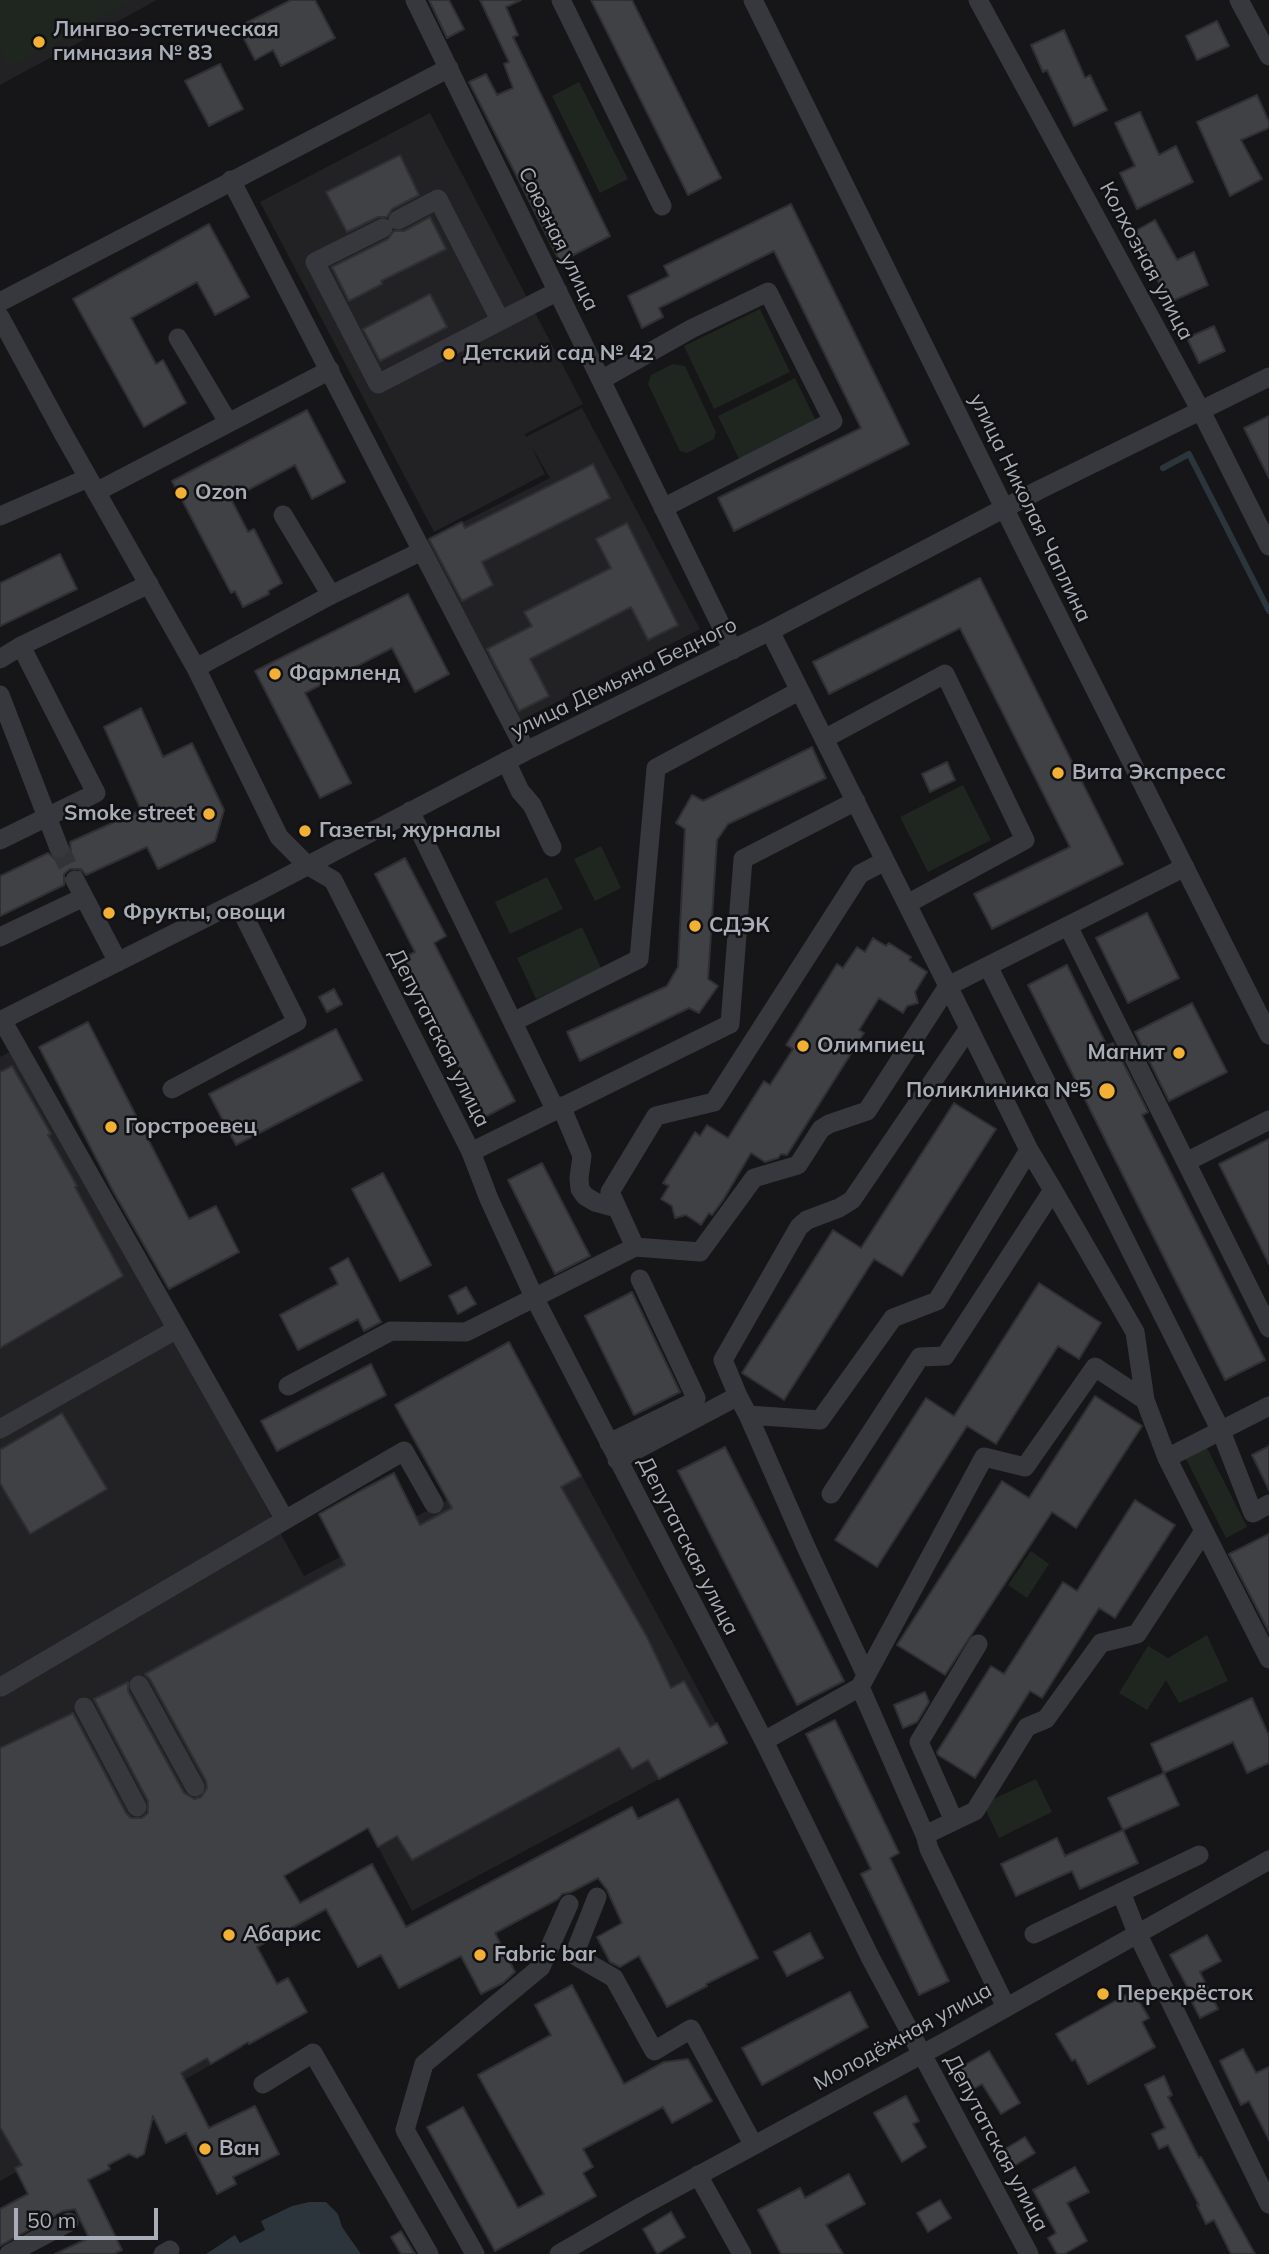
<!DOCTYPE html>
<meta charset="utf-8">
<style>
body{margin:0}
#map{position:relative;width:1269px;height:2254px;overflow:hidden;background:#161618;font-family:Mulish,sans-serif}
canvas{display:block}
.scale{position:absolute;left:14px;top:2208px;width:144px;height:32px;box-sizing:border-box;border:4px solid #a8adb8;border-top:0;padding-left:9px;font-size:21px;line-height:24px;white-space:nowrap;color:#a8adb8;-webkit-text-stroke:5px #111113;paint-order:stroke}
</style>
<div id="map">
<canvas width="1269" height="2254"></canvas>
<div class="scale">50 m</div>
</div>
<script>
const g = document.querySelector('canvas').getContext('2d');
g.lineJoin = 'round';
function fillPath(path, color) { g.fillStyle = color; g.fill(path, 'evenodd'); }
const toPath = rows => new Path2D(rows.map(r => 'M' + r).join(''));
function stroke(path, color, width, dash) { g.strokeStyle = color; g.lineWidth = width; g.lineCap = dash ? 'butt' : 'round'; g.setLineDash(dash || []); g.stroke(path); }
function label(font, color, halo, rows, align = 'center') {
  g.font = font + ' Mulish,sans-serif'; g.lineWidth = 5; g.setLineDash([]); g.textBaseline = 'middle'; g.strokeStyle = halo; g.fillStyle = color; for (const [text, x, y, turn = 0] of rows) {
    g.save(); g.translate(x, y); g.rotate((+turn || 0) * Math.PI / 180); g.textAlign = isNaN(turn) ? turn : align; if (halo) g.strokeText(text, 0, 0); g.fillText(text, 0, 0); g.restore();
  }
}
const built = toPath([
 [0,0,157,0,0,85],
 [430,113,583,404,525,434,526,437,582,408,700,629,506,728,412,548,550,478,530,444,545,474,434,532,260,202],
 [15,1049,304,1576,562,1439,727,1743,412,1911,368,1828,177,1937,242,2048,0,2181,0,1057]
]);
const green = toPath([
 [0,0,132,0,10,68,0,50],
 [579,82,628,179,600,193,552,96],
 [760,309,790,372,714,409,684,346],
 [673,364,685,366,716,432,714,439,687,453,680,451,648,384,651,375],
 [795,378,816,421,739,459,718,416],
 [963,785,991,840,928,872,900,817],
 [601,846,621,888,595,901,574,859],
 [547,877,563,909,510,934,495,902],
 [582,927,601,968,536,999,517,958],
 [1206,1446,1247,1527,1226,1538,1185,1457],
 [1031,1551,1049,1564,1027,1598,1008,1585],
 [1207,1635,1228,1681,1179,1703,1166,1680,1147,1710,1119,1693,1148,1646,1168,1658],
 [1036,1779,1052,1812,999,1838,983,1804]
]);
const water = toPath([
 [309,2202,326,2202,338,2214,342,2227,361,2254,206,2254,235,2235,240,2243,265,2230,261,2221,292,2206]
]);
const stream = toPath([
 [1163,468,1189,454,1269,611]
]);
const building = toPath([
 [291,0,315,0,335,38,281,66,273,50,255,60,238,27,291,0],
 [429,0,449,0,464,29,447,38,429,0],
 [480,0,521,0,506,7,518,35,513,37,610,236,560,262,469,82,486,74,497,95,513,88,504,64,509,62,480,0],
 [591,0,632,0,721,178,688,195,591,0],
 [1217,21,1229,46,1197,60,1186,36,1217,21],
 [1064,30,1085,78,1090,75,1107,110,1074,126,1047,70,1043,72,1031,45,1064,30],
 [220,64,243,109,209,126,185,81,220,64],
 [1257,95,1269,122,1269,128,1241,140,1262,179,1230,196,1197,122,1257,95],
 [1140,112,1159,155,1176,146,1193,182,1137,209,1120,173,1135,166,1115,123,1140,112],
 [400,155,419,195,392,209,387,217,378,217,347,232,326,192,400,155],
 [791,204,909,444,734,531,718,498,861,428,774,251,659,308,663,317,642,328,628,296,669,276,664,266,791,204],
 [430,217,446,249,381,281,382,284,349,301,332,267,388,239,394,231,404,231,430,217],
 [1155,220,1177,260,1194,252,1208,285,1168,303,1146,254,1142,256,1130,234,1155,220],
 [209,224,249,297,215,315,197,282,131,318,156,364,163,360,186,403,144,427,73,299,209,224],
 [430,294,447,327,380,361,363,329,430,294],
 [1214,326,1225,351,1199,363,1187,338,1214,326],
 [307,410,345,482,312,499,295,465,231,499,248,532,254,529,282,583,268,591,269,594,243,607,235,591,231,593,172,481,307,410],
 [1269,416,1269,478,1244,428,1269,416],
 [593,464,610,498,482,562,493,585,462,601,429,539,462,522,465,528,593,464],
 [627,523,678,625,648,640,631,607,530,659,549,696,519,711,487,649,532,626,524,612,611,568,596,539,627,523],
 [60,554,77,589,0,626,0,583,60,554],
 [980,578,1123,864,992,929,974,894,1070,847,960,628,829,694,813,662,980,578],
 [408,594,449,674,415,692,392,648,305,693,351,783,320,798,255,671,408,594],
 [141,708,163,757,192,743,224,810,215,841,158,869,147,847,86,875,81,869,70,869,64,874,64,885,0,916,0,876,48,853,56,860,64,859,71,851,70,842,141,810,104,727,141,708],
 [812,747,826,778,728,824,717,840,708,979,718,986,699,1013,689,1008,580,1061,567,1032,667,986,678,967,685,829,676,823,692,795,703,801,812,747],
 [947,762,955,780,930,792,922,774,947,762],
 [405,858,446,936,434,943,515,1101,485,1117,403,958,415,952,375,874,405,858],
 [1147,913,1179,978,1128,1003,1096,938,1147,913],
 [873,938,886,946,889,943,911,957,909,960,927,972,915,992,918,1003,907,1006,903,1013,879,998,859,1030,864,1033,787,1155,781,1154,778,1158,765,1162,751,1153,723,1200,712,1215,709,1213,701,1225,686,1215,675,1218,672,1206,661,1199,669,1186,663,1183,695,1132,700,1136,707,1125,728,1138,764,1081,770,1085,793,1049,786,1045,837,964,843,968,857,947,865,952,873,938],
 [1067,965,1107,1046,1113,1043,1148,1112,1142,1115,1265,1360,1225,1380,1028,985,1067,965],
 [334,989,342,1004,327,1012,319,997,334,989],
 [1192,1003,1227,1072,1169,1101,1135,1032,1192,1003],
 [88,1022,189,1219,216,1206,239,1252,169,1289,113,1191,39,1047,88,1022],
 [336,1029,362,1080,236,1145,209,1094,336,1029],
 [12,1066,51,1134,48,1135,77,1186,75,1187,123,1276,0,1348,0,1072,12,1066],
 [954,1103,996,1129,902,1276,874,1259,784,1400,742,1373,833,1230,861,1248,954,1103],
 [1269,1139,1269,1264,1219,1164,1269,1139],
 [542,1163,590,1256,555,1274,508,1180,542,1163],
 [383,1173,431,1265,400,1281,352,1189,383,1173],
 [348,1258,381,1322,364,1331,358,1319,298,1350,280,1315,338,1284,330,1268,348,1258],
 [1039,1283,1101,1323,1079,1359,1058,1346,996,1444,967,1426,877,1567,835,1540,926,1398,954,1416,1039,1283],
 [466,1287,476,1304,458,1314,449,1296,466,1287],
 [632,1292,680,1392,634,1415,585,1316,632,1292],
 [509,1342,581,1476,561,1487,647,1637,671,1688,684,1681,710,1727,717,1723,727,1743,659,1779,648,1760,632,1769,619,1748,412,1860,397,1836,378,1847,368,1828,284,1876,300,1903,372,1864,406,1927,632,1807,638,1819,678,1799,758,1958,706,1984,707,1986,667,2007,639,1956,620,1967,610,1962,597,1937,622,1923,607,1890,598,1878,571,1892,562,1894,558,1899,495,1933,515,1972,503,1983,481,1994,461,1956,399,1988,381,1955,358,1967,326,1909,257,1947,277,1984,288,1978,307,2012,249,2044,248,2042,211,2064,207,2058,181,2073,209,2128,255,2106,279,2154,233,2177,236,2184,217,2194,186,2133,166,2143,153,2116,144,2154,137,2158,129,2154,108,2165,110,2169,88,2180,122,2250,114,2254,55,2254,89,2238,75,2209,63,2211,0,2246,0,2209,28,2194,15,2168,22,2165,0,2127,0,1748,73,1713,126,1813,131,1818,142,1818,148,1813,148,1801,94,1699,128,1682,128,1691,184,1793,194,1799,201,1797,207,1788,206,1781,150,1679,145,1674,345,1565,319,1514,360,1491,394,1473,420,1525,452,1508,395,1405,509,1342],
 [371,1364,386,1395,277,1451,261,1421,371,1364],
 [1095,1396,1142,1426,1076,1528,1052,1512,945,1675,897,1645,1002,1481,1029,1498,1095,1396],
 [62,1413,107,1489,30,1534,0,1483,0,1450,62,1413],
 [1269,1446,1269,1490,1252,1455,1269,1446],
 [725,1447,844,1681,797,1705,678,1471,725,1447],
 [1135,1500,1175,1525,1115,1618,1099,1608,1042,1698,1030,1691,975,1778,938,1755,937,1752,991,1666,1004,1674,1063,1582,1077,1591,1135,1500],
 [1269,1534,1269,1632,1229,1554,1269,1534],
 [925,1692,929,1702,917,1722,903,1728,894,1705,925,1692],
 [1252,1698,1269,1736,1269,1763,1247,1773,1233,1742,1164,1773,1151,1744,1252,1698],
 [835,1720,899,1853,890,1858,949,1981,919,1995,861,1874,871,1869,806,1734,835,1720],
 [1164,1773,1179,1805,1123,1830,1108,1798,1164,1773],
 [1123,1830,1138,1863,1080,1889,1072,1871,1016,1896,1001,1864,1057,1838,1065,1856,1123,1830],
 [810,1933,823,1958,787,1976,774,1952,810,1933],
 [1207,1935,1221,1961,1200,1972,1218,2009,1200,2018,1192,2002,1195,2001,1170,1955,1207,1935],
 [572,1985,624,2084,664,2062,688,2059,712,2101,672,2123,663,2107,583,2149,593,2167,583,2173,596,2196,495,2251,427,2127,463,2107,518,2208,544,2194,478,2075,551,2035,535,2005,572,1985],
 [1133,1991,1149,2018,1142,2022,1155,2047,1088,2084,1075,2059,1072,2061,1056,2034,1133,1991],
 [850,1992,868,2027,762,2085,742,2048,850,1992],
 [1243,2049,1256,2073,1269,2067,1269,2140,1249,2101,1241,2105,1220,2061,1243,2049],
 [989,2051,1020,2103,1001,2114,982,2084,968,2092,956,2070,989,2051],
 [1164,2076,1172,2095,1168,2097,1199,2158,1201,2157,1255,2254,1231,2254,1214,2220,1206,2224,1197,2205,1199,2205,1168,2145,1159,2149,1152,2134,1165,2128,1145,2085,1164,2076],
 [906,2096,919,2121,913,2124,926,2147,902,2162,874,2113,906,2096],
 [1025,2137,1035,2153,1009,2169,1000,2152,1025,2137],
 [1075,2167,1089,2192,1067,2203,1087,2241,1064,2254,1057,2254,1048,2238,1056,2233,1033,2190,1075,2167],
 [849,2174,865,2204,826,2225,843,2254,781,2254,758,2210,800,2188,805,2198,849,2174],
 [940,2200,951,2218,928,2232,917,2213,940,2200],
 [671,2212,685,2237,657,2254,643,2229,671,2212],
 [401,2231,415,2254,401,2254,391,2237,401,2231]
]);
const minorTunnel = toPath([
 [59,848,75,880]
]);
const minor = toPath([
 [415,0,733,650],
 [561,0,662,206],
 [753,0,1021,542,1269,1035],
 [978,0,1201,411,1269,546],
 [1239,0,1269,56],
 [398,220,438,199,500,320],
 [383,228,315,262,378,384,558,291],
 [0,302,449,68],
 [0,317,64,435,196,668,279,837,307,865,333,880,471,1152,489,1199,535,1299,764,1741,871,1959,1029,2254],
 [178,338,228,422],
 [601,380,691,329,768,292,833,421,663,508],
 [96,492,330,370],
 [283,515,331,595],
 [0,516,88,478],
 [422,551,526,751],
 [770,631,948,986,1185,867],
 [0,659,21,646,149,584],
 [196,668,331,595,422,551,231,180],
 [0,695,59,848],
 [824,739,945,674,1025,840,907,904],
 [506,761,520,791,532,805,552,847],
 [410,811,555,1109],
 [0,840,96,793,21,646],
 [75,880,118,962],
 [1068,926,1269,1328],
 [0,937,84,897],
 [988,966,1221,1431,1253,1513,1269,1504],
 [0,1021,261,890,526,751,770,631,1039,490,1269,377],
 [513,1022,639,959,656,768,799,691],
 [172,1089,297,1022,237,902],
 [561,1106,582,1156,579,1178,580,1189,585,1196,595,1202,617,1208],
 [1029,1150,1053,1190],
 [471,1152,730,1024,743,859,856,801],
 [1186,1162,1269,1120],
 [635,1247,610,1192,656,1116,714,1102,860,874,885,861],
 [288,1386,391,1331,466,1332,635,1247,700,1252,754,1178,798,1165,821,1129,829,1124,867,1111,948,986,1029,1150,937,1301,893,1318,820,1420,748,1415,738,1396,617,1460],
 [738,1396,723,1360,799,1227,807,1220,839,1208,852,1200,969,1028],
 [1269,1406,1167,1458,1269,1659],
 [748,1415,806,1547,866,1675],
 [0,1429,177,1329],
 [609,1443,691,1403,696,1398,640,1279],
 [831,1494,920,1357,945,1356,1053,1190,1135,1332,1145,1400],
 [285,1520,404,1451,434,1504],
 [139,1685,195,1787],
 [1,1687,285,1520,2,1020],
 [860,1687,925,1835,929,1849,1006,2007],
 [84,1707,137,1807],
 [764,1741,860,1687,984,1457,1025,1467,1095,1367,1145,1400,1167,1458],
 [954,1821,919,1742,978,1644],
 [925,1835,975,1811,1027,1727,1046,1719,1101,1643,1137,1634,1204,1531],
 [1121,1892,1137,1933,1269,2204],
 [597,1897,574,1955,614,1978,654,2051,691,2029,753,2144],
 [1034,1934,1199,1855],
 [263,2084,313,2053,429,2254],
 [698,2175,742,2254],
 [9,2254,69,2222],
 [163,2254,170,2250],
 [475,2254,405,2130,424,2064,541,1967,569,1904],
 [559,2254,642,2206,952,2038,1269,1860]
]);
const markers = [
 [39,42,7,"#f2b134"],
 [449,354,7,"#f2b134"],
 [181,493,7,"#f2b134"],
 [275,674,7,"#f2b134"],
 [1058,773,7,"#f2b134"],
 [209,814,7,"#f2b134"],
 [305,831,7,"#f2b134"],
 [109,913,7,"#f2b134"],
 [695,926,7,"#f2b134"],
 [803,1046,7,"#f2b134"],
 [1179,1053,7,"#f2b134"],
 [1107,1091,9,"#f2b134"],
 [111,1127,7,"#f2b134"],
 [229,1935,7,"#f2b134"],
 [480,1955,7,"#f2b134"],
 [1103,1994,7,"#f2b134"],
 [205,2149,7,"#f2b134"]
];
const poiNames = [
 ["Лингво-эстетическая",53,30],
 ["гимназия № 83",53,54],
 ["Детский сад № 42",463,354],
 ["Ozon",195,493],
 ["Фармленд",289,674],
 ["Вита Экспресс",1072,773],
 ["Smoke street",195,814,"right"],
 ["Газеты, журналы",319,831],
 ["Фрукты, овощи",123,913],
 ["СДЭК",709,926],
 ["Олимпиец",817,1046],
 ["Магнит",1165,1053,"right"],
 ["Поликлиника №5",1091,1091,"right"],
 ["Горстроевец",125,1127],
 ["Абарис",243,1935],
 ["Fabric bar",494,1955],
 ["Перекрёсток",1117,1994],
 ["Ван",219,2149]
];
const streetNames = [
 ["Союзная улица",558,239,64],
 ["Колхозная улица",1146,261,62],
 ["улица Николая Чаплина",1030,508,64],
 ["улица Демьяна Бедного",624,678,-26],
 ["Депутатская улица",439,1038,63],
 ["Депутатская улица",688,1546,63],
 ["Молодёжная улица",903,2037,-29],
 ["Депутатская улица",996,2143,62]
];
fillPath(built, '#222225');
fillPath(green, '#1e261f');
fillPath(water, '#2c353c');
stroke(stream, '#2c353c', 6);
fillPath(building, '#404145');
stroke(building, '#303034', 2);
stroke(minorTunnel, '#333438', 19, [19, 10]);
stroke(minor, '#37383d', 19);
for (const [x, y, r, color] of markers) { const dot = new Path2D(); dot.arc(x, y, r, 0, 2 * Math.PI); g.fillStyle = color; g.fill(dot); stroke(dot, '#111113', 2.5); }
label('bold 21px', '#a8adb8', '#111113', poiNames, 'left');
label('21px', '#a8adb8', '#111113', streetNames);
</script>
